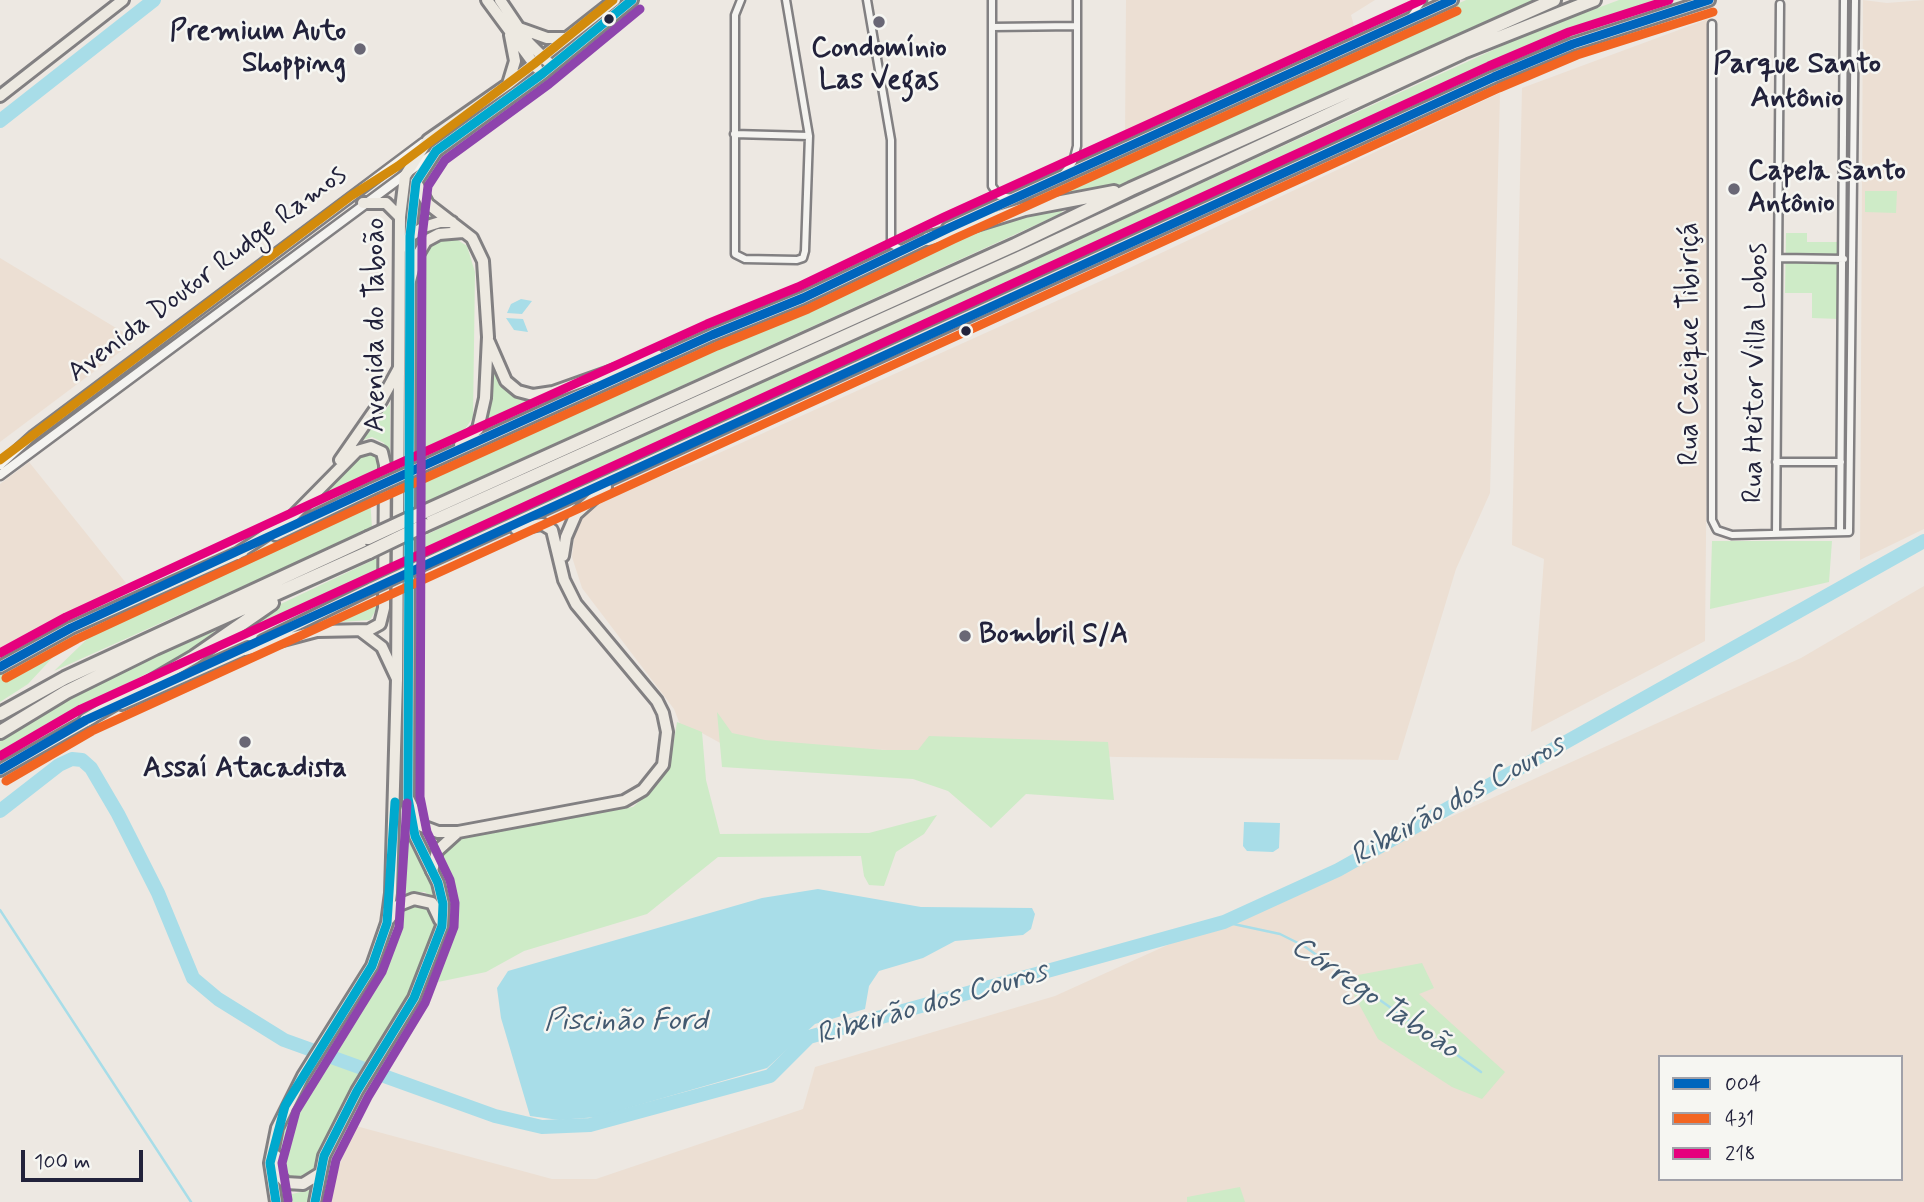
<!DOCTYPE html>
<meta charset="utf-8">
<style>
body{margin:0}
#map{position:relative;width:1924px;height:1202px;overflow:hidden;background:#ede8e2;font-family:Mynerve,sans-serif}
canvas{display:block}
.legend{position:absolute;left:1658px;top:1055px;width:245px;height:126px;box-sizing:border-box;background:#f6f6f2;border:2px solid #a1a1a9;margin:0;padding:9px 12px;list-style:none;font-size:21px;color:#22223b}
.legend li{display:flex;align-items:center;gap:14px;height:35px}
.legend b{width:35px;border:2px solid #a1a1a9}
.scale{position:absolute;left:21px;top:1150px;width:122px;height:32px;box-sizing:border-box;border:4px solid #22223b;border-top:0;padding-left:9px;font-size:21px;line-height:24px;white-space:nowrap;color:#22223b;-webkit-text-stroke:5px #f6f6f2;paint-order:stroke}
</style>
<div id="map">
<canvas width="1924" height="1202"></canvas>
<ul class="legend">
<li><b style="height:9px;background:#0065bd"></b>004</li>
<li><b style="height:9px;background:#f26522"></b>431</li>
<li><b style="height:9px;background:#e5007d"></b>218</li>
</ul>
<div class="scale">100 m</div>
</div>
<script>
const g = document.querySelector('canvas').getContext('2d');
g.lineJoin = 'round';
function fillPath(path, color) { g.fillStyle = color; g.fill(path, 'evenodd'); }
const toPath = rows => new Path2D(rows.map(r => 'M' + r).join(''));
function stroke(path, color, width, dash) { g.strokeStyle = color; g.lineWidth = width; g.lineCap = dash ? 'butt' : 'round'; g.setLineDash(dash || []); g.stroke(path); }
function label(font, color, halo, rows, align = 'center') {
  g.font = font + ' Mynerve,sans-serif'; g.lineWidth = 5; g.setLineDash([]); g.textBaseline = 'middle'; g.strokeStyle = halo; g.fillStyle = color; for (const [text, x, y, turn = 0] of rows) {
    g.save(); g.translate(x, y); g.rotate((+turn || 0) * Math.PI / 180); g.textAlign = isNaN(turn) ? turn : align; if (halo) g.strokeText(text, 0, 0); g.fillText(text, 0, 0); g.restore();
  }
}
const built = toPath([
 [1126,0,1375,0,1351,15,1356,33,1125,141],
 [1863,0,1887,3,1924,0,1924,529,1860,560],
 [1711,18,1705,641,1531,732,1544,559,1512,545,1522,88],
 [1500,93,1490,493,1456,569,1398,760,1118,757,724,745,702,733,683,732,674,709,582,588,572,557,575,529,586,511,629,488,699,462,1123,271],
 [0,258,136,340,0,442],
 [29,462,126,583,0,651,0,484],
 [1924,586,1924,1202,329,1202,334,1178,356,1126,552,1179,596,1179,803,1109,815,1067,1055,996,1801,658],
 [1660,1057,1901,1057,1901,1179,1660,1179]
]);
const green = toPath([
 [1466,0,1533,0,1122,185,991,215],
 [1619,0,1676,0,1507,60,616,462,221,647,264,612,569,467,1003,274,1528,34],
 [1865,191,1897,191,1896,213,1865,212],
 [420,204,422,204,439,217,419,223],
 [1065,208,1060,214,419,505,418,479,432,471,740,329,950,239,1035,212],
 [1786,233,1807,233,1807,242,1840,242,1839,319,1812,318,1812,293,1785,293],
 [453,237,467,246,475,272,473,417,462,434,415,458,418,265,428,245,436,239],
 [491,364,502,382,521,398,533,399,563,393,478,432],
 [390,404,390,473,388,474,388,453,384,443,372,437,355,443],
 [366,451,379,456,379,477,299,515],
 [370,498,372,528,54,671,108,619],
 [1712,541,1832,541,1829,582,1710,609],
 [375,602,377,608,370,620,327,623],
 [81,627,28,684,0,702,0,673],
 [217,630,182,656,92,701,0,758,0,741,38,715,116,674],
 [717,712,732,733,765,740,884,750,918,750,929,736,1108,742,1114,800,1026,794,991,828,948,791,913,779,722,767],
 [677,722,702,732,706,780,720,834,869,833,937,815,924,834,896,852,884,886,869,885,864,876,861,856,718,857,647,914,524,951,486,972,438,982,448,942,452,908,447,868,441,854,456,839,633,807,659,783,670,764],
 [405,817,432,877,439,904,425,892,415,892,402,897],
 [413,903,426,906,433,911,435,930,429,949,407,1000,340,1109,310,1175,293,1182,283,1173,277,1153,280,1132,294,1100,373,982,392,947,403,911],
 [1422,963,1434,988,1419,994,1505,1072,1482,1099,1452,1087,1378,1039,1354,995,1358,975],
 [277,1184,292,1194,314,1189,312,1202,279,1202],
 [1240,1187,1245,1202,1187,1202,1187,1197]
]);
const water = toPath([
 [521,299,532,301,522,314,507,313,511,304],
 [506,318,523,319,528,332,514,330],
 [1244,822,1280,823,1279,848,1273,852,1247,851,1243,846],
 [818,889,921,907,1032,908,1035,914,1031,929,1023,935,955,941,923,958,879,971,869,986,865,1009,815,1024,767,1068,597,1117,559,1120,530,1116,501,1018,497,988,508,971,762,898]
]);
const stream = toPath([
 [0,910,191,1202],
 [1224,922,1280,934,1304,946,1481,1072]
]);
const river = toPath([
 [0,121,154,0],
 [0,811,59,765,72,759,82,760,91,768,118,814,158,893,193,978,218,999,284,1040,495,1116,542,1127,590,1125,770,1076,809,1037,1224,922,1338,870,1924,541]
]);
const minor = toPath([
 [741,0,735,15,735,254,745,259,797,260,803,258,805,251,809,136,786,0],
 [867,0,891,140,891,244,902,250],
 [992,0,992,186,999,196,1013,198],
 [1412,15,1423,0],
 [1712,24,1712,520,1717,530,1732,535,1849,532,1855,0],
 [992,27,1077,26],
 [734,134,809,136],
 [1064,173,1073,162,1077,146,1077,0],
 [1780,258,1844,259],
 [1776,462,1841,462],
 [1840,532,1844,0],
 [1776,534,1780,4]
]);
const tertiary = toPath([
 [0,465,32,436,423,143],
 [0,475,430,156]
]);
const primary = toPath([
 [487,0,537,68],
 [500,0,529,43,548,62],
 [519,28,547,38,566,38],
 [508,84,515,61,510,35],
 [0,96,123,0],
 [363,203,386,203,400,217],
 [389,919,399,905,414,899,432,903,440,920],
 [276,1156,278,1174,286,1183,303,1184,319,1174],
 [276,1202,270,1163,277,1128,303,1076,372,966,387,923,391,893,397,679,400,217,405,176,428,140,507,85,615,0],
 [315,1202,324,1156,357,1091,414,998,442,926,443,904,438,883,415,836,408,798,410,236,416,182,436,151,542,74,632,0]
]);
const trunk = toPath([
 [416,182,428,204,472,238,483,261,488,337,485,398,478,429,460,445],
 [948,228,1452,0],
 [400,249,410,236,424,227,440,222,452,222],
 [410,281,416,258,426,241,439,234,463,232],
 [489,342,506,381,518,391,533,395,553,392,657,355],
 [340,460,381,401,399,368],
 [423,466,712,335,803,298,933,236],
 [276,535,372,489],
 [237,554,290,519,357,451,371,447,382,452,385,465,384,608,380,624,369,630,317,631,245,650],
 [563,556,566,537,576,514,606,487],
 [428,562,1494,77,1573,44,1709,0],
 [361,631,382,647,397,679],
 [263,641,372,588],
 [0,667,71,628,243,551],
 [122,704,248,648],
 [0,770,92,718],
 [408,798,422,826,438,832,458,832,624,801,643,790,663,765,667,732,663,713,657,701,576,604,564,580,552,530,542,524,516,529],
 [432,871,437,851,458,832]
]);
const motorway = toPath([
 [928,239,1025,209,1114,192],
 [424,512,1015,245,1131,189,1554,0],
 [425,525,1019,258,1463,52,1594,0],
 [0,714,65,678,368,538],
 [86,720,194,657,272,603],
 [0,732,66,692,155,648,369,552]
]);
const trunkBridge = toPath([
 [372,489,423,466],
 [372,588,428,562]
]);
const motorwayBridge = toPath([
 [368,538,424,512],
 [369,552,425,525]
]);
const bus1 = toPath([
 [0,667,71,628,372,489,712,335,803,298,949,228,1452,0],
 [0,770,86,720,1494,77,1573,44,1709,0]
]);
const bus2 = toPath([
 [6,678,77,639,377,500,717,346,808,309,954,239,1457,11],
 [6,781,92,731,1499,88,1577,55,1713,12]
]);
const bus3 = toPath([
 [0,653,66,617,367,478,707,324,798,287,944,217,1422,0],
 [0,756,81,709,1489,66,1569,32,1669,0]
]);
const bus4 = toPath([
 [276,1202,270,1163,285,1106,372,966,387,923,395,802],
 [315,1202,324,1156,357,1091,414,998,442,926,443,904,438,883,415,836,408,798,410,236,416,182,436,151,542,74,632,0]
]);
const bus5 = toPath([
 [288,1200,282,1163,296,1111,382,972,399,927,407,803],
 [327,1202,336,1160,368,1097,425,1003,454,927,455,903,450,880,427,832,420,797,422,237,428,186,445,160,549,84,640,9]
]);
const bus6 = toPath([
 [0,460,351,196,398,166,534,64,613,0]
]);
const markers = [
 [609,19,6,"#22223b"],
 [879,22,7,"#696775"],
 [360,49,7,"#696775"],
 [1734,189,7,"#696775"],
 [966,331,6,"#22223b"],
 [965,636,7,"#696775"],
 [245,742,7,"#696775"]
];
const poiNames = [
 ["Premium Auto",346,33,"right"],
 ["Shopping",346,65,"right"],
 ["Condomínio",879,50],
 ["Las Vegas",879,82],
 ["Capela Santo",1748,173,"left"],
 ["Antônio",1748,205,"left"],
 ["Bombril S/A",979,636,"left"],
 ["Assaí Atacadista",245,770]
];
const streetNames = [
 ["Avenida Doutor Rudge Ramos",208,275,-37],
 ["Avenida do Taboão",377,325,-90],
 ["Rua Cacique Tibiriçá",1691,344,-90],
 ["Rua Heitor Villa Lobos",1757,373,-89]
];
const neighbourhoodNames = [
 ["Parque Santo",1797,66],
 ["Antônio",1797,100]
];
const waterNames = [
 ["Ribeirão dos Couros",1458,802,-29],
 ["Córrego Taboão",1374,999,34],
 ["Ribeirão dos Couros",932,1005,-16],
 ["Piscinão Ford",626,1023]
];
fillPath(built, '#ecdfd3');
fillPath(green, '#ceebc7');
fillPath(water, '#a8dde8');
stroke(stream, '#a8dde8', 2.5);
stroke(river, '#a8dde8', 14);
stroke(minor, '#828082', 11);
stroke(tertiary, '#828082', 13);
stroke(primary, '#828082', 16);
stroke(trunk, '#828082', 16);
stroke(motorway, '#828082', 18);
stroke(minor, '#f4f3f0', 6);
stroke(tertiary, '#f4f3f0', 8);
stroke(primary, '#ede9e1', 10);
stroke(trunk, '#ede9e1', 10);
stroke(motorway, '#ede9e1', 12);
stroke(trunkBridge, '#828082', 16, []);
stroke(motorwayBridge, '#828082', 18, []);
stroke(trunkBridge, '#ede9e1', 10);
stroke(motorwayBridge, '#ede9e1', 12);
stroke(bus1, '#0065bd', 9);
stroke(bus2, '#f26522', 9);
stroke(bus3, '#e5007d', 9);
stroke(bus4, '#00a9ce', 9);
stroke(bus5, '#8e44ad', 9);
stroke(bus6, '#d38b0c', 9);
for (const [x, y, r, color] of markers) { const dot = new Path2D(); dot.arc(x, y, r, 0, 2 * Math.PI); g.fillStyle = color; g.fill(dot); stroke(dot, '#f6f6f2', 2.5); }
label('bold 28px', '#22223b', '#f6f6f2', poiNames);
label('28px', '#22223b', '#f6f6f2', streetNames);
label('bold 30px', '#22223b', '#f6f6f2', neighbourhoodNames);
label('italic 30px', '#425970', '#f6f6f2', waterNames);
</script>
